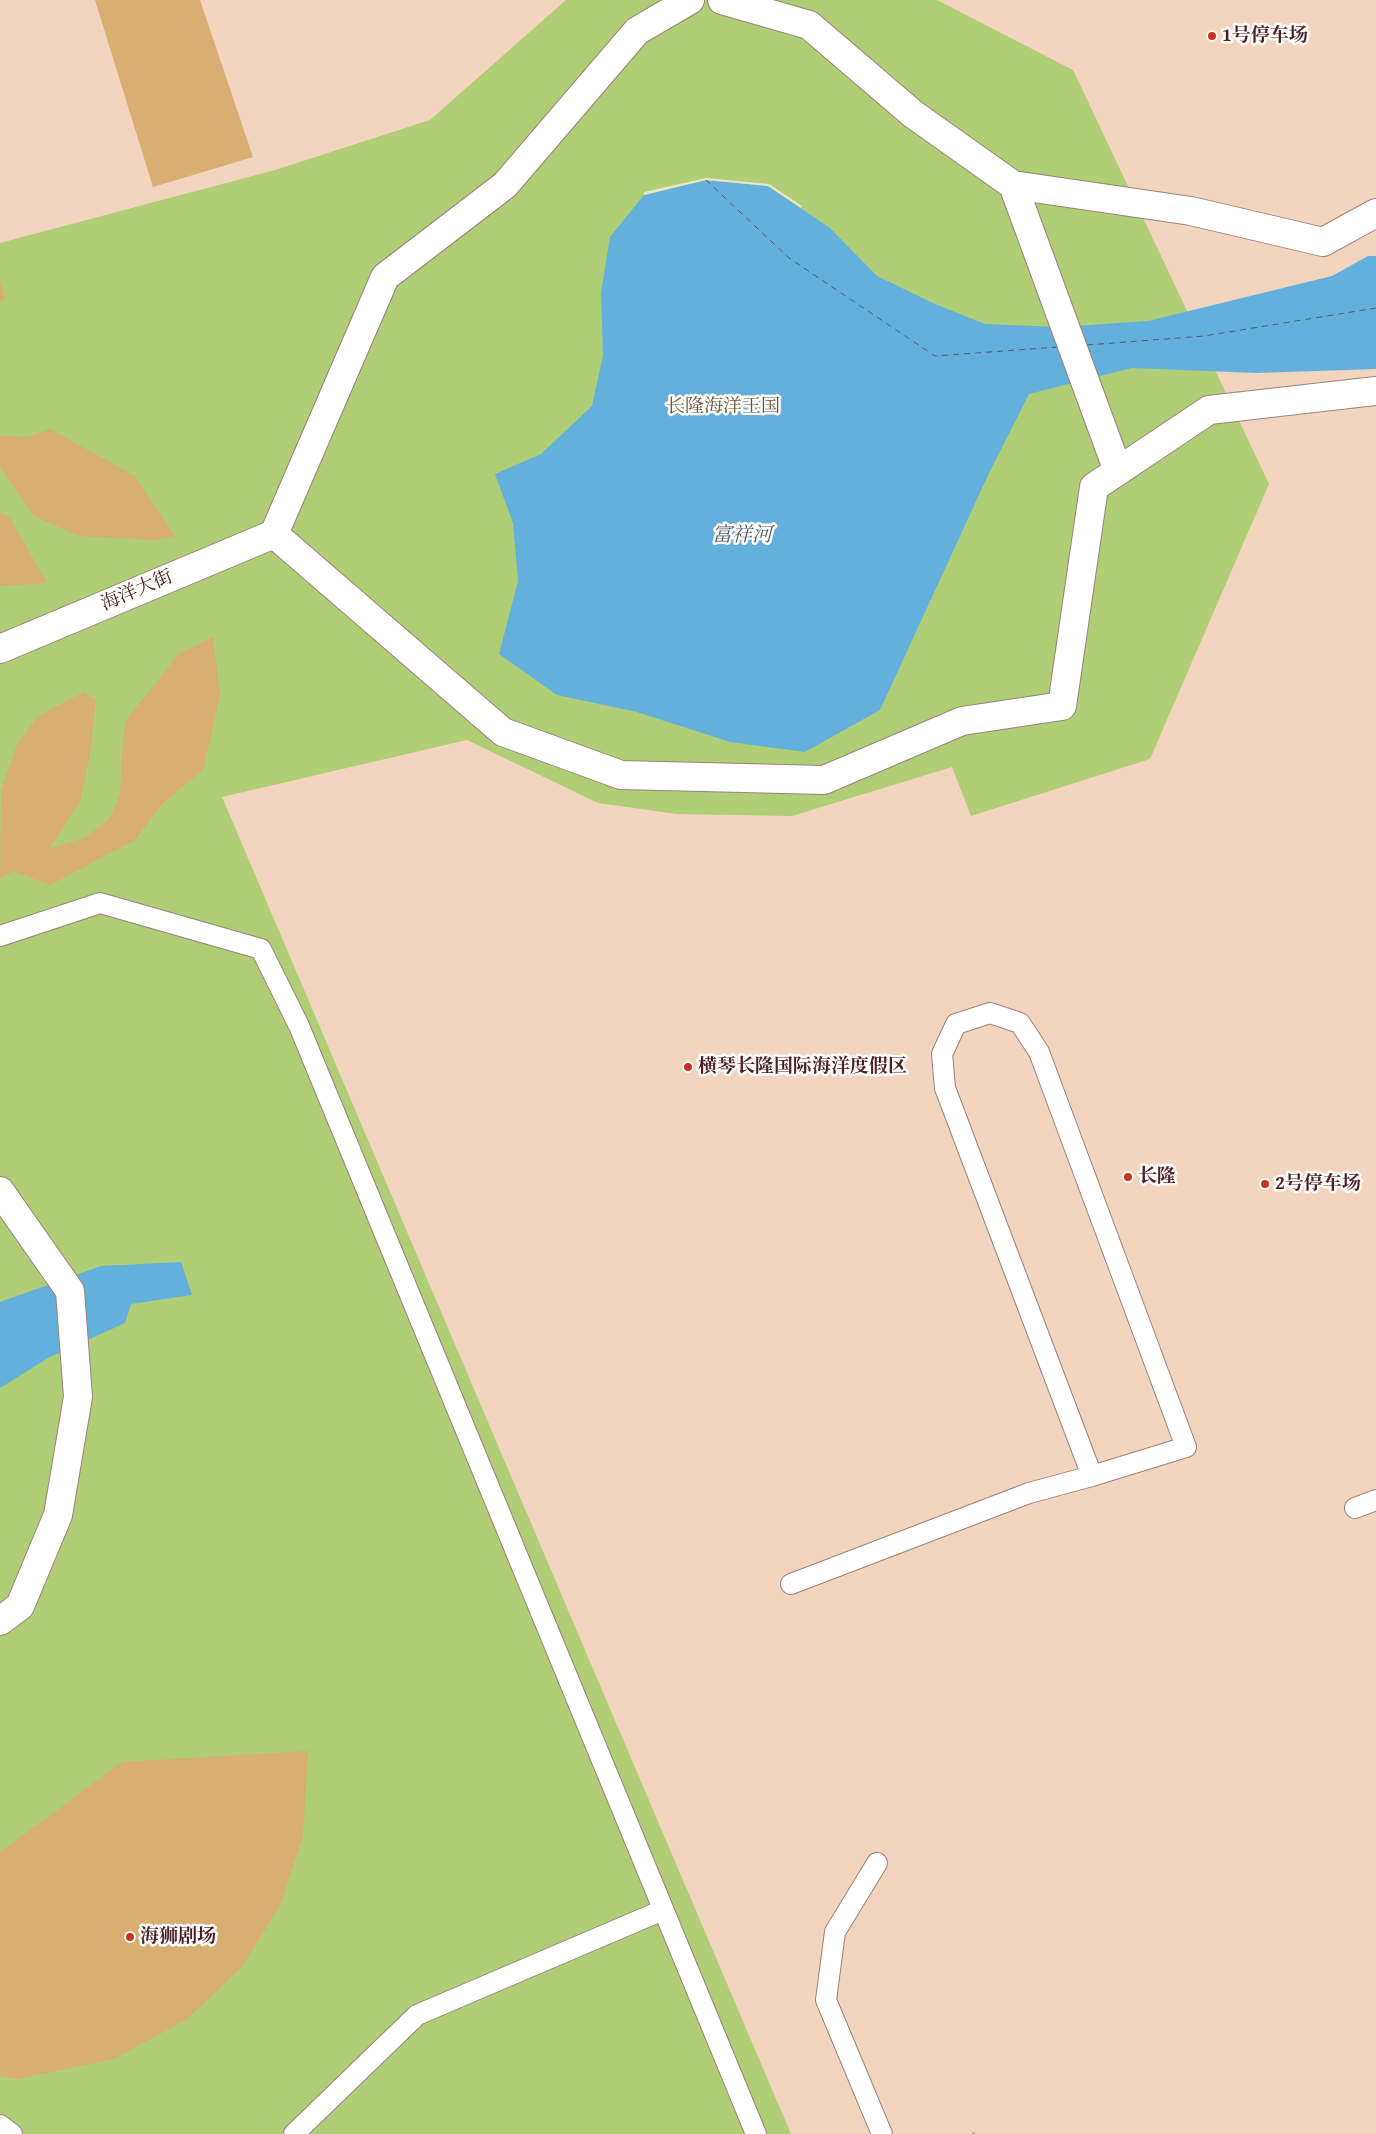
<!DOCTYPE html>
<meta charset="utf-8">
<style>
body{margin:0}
canvas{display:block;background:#eee5c8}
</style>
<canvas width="1376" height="2134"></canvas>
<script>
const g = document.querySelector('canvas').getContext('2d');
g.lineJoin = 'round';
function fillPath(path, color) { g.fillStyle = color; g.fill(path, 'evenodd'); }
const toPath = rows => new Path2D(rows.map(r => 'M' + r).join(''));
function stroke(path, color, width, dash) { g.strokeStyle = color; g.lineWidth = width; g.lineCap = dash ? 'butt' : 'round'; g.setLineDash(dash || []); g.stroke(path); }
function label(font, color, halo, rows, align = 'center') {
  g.font = font + ' "Gentium Book Plus","Noto Serif SC",serif'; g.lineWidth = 5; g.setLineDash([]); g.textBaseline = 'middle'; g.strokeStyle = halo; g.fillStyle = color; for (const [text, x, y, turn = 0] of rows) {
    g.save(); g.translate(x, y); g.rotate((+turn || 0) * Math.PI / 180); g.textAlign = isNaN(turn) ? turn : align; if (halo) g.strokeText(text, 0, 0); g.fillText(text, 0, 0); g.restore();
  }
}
const built = toPath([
 [0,0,1376,0,1376,2134,0,2134]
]);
const green = toPath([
 [566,0,937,0,1073,70,1269,484,1150,759,971,816,952,767,792,816,677,814,598,803,467,740,222,797,791,2134,0,2134,0,243,275,170,430,120]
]);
const water = toPath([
 [706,180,768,186,830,228,877,276,935,304,985,324,1060,327,1148,321,1332,276,1368,256,1376,256,1376,369,1256,373,1132,368,1029,394,990,471,880,710,805,752,730,742,637,712,557,695,499,654,518,581,513,523,495,474,541,454,592,406,603,355,601,293,610,237,644,195],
 [181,1262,192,1295,131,1304,125,1323,48,1358,0,1388,0,1302,101,1266]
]);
const pier = toPath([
 [706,178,769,184,802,206,801,208,768,186,706,180,644,195,644,192]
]);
const ferry = toPath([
 [706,180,789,258,935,356,1058,347],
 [1087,345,1204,336,1376,308]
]);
const building = toPath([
 [95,0,200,0,253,157,153,187],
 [0,281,5,299,0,301],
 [50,429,135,476,175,536,153,540,79,536,34,516,0,467,0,436,28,437],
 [0,512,10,518,47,583,0,586],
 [213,637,220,696,203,770,163,803,135,840,50,885,13,871,0,879,1,790,17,745,37,717,84,692,96,700,90,754,80,802,50,848,85,838,110,818,120,794,122,751,126,720,179,654],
 [308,1751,303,1836,280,1906,241,1968,187,2019,114,2059,18,2079,0,2076,0,1852,122,1762]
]);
const path = toPath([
 [973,2133,974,2134]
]);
const service = toPath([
 [0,936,100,903,261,949,299,1026,756,2134],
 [1355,1508,1376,1500],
 [791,1584,1029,1493,1092,1476,1186,1447,1039,1052,1020,1023,990,1013,956,1024,942,1054,945,1088,1092,1476],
 [877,1863,835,1932,826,2000,882,2134],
 [0,2125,12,2134],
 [294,2134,417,2015,663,1910]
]);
const pedestrian = toPath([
 [722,0,809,25,913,114,1013,185,1191,211,1323,242,1376,213],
 [1013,185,1118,471],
 [274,534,503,732,621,775,824,780,962,721,1062,706,1094,487,1209,410,1376,391],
 [274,534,385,277,505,185,637,31,690,0],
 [0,649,274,534],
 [0,1191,70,1291,78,1397,58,1515,20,1606,0,1621]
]);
const markers = [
 [1212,36,5,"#c8321e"],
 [688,1067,5,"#c8321e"],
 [1128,1177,5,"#c8321e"],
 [1265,1184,5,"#c8321e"],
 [130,1937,5,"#c8321e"]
];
const poiNames = [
 ["1号停车场",1222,36],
 ["横琴长隆国际海洋度假区",698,1067],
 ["长隆",1138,1177],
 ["2号停车场",1275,1184],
 ["海狮剧场",140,1937]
];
const parkNames = [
 ["长隆海洋王国",723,407]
];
const streetNames = [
 ["海洋大街",137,591,-23]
];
const waterNames = [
 ["富祥河",742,536]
];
fillPath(built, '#f3d4be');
fillPath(green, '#afce76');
fillPath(water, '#64b0dd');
fillPath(pier, '#eee5c8');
stroke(ferry, '#545972', 1, [6, 5]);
fillPath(building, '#d8ae73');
stroke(service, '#9c827a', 22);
stroke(pedestrian, '#9c827a', 30);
stroke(path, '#9c827a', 3, [4, 4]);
stroke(service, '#fff', 20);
stroke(pedestrian, '#fff', 28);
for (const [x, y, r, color] of markers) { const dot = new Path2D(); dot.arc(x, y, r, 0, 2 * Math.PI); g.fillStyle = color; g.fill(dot); stroke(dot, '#fdfcf7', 2); }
label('bold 19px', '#4a1f2b', '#fdfcf7', poiNames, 'left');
label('19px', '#685442', '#fdfcf7', parkNames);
label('19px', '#4a1f2b', '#fdfcf7', streetNames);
label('italic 20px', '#545972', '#fdfcf7', waterNames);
</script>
